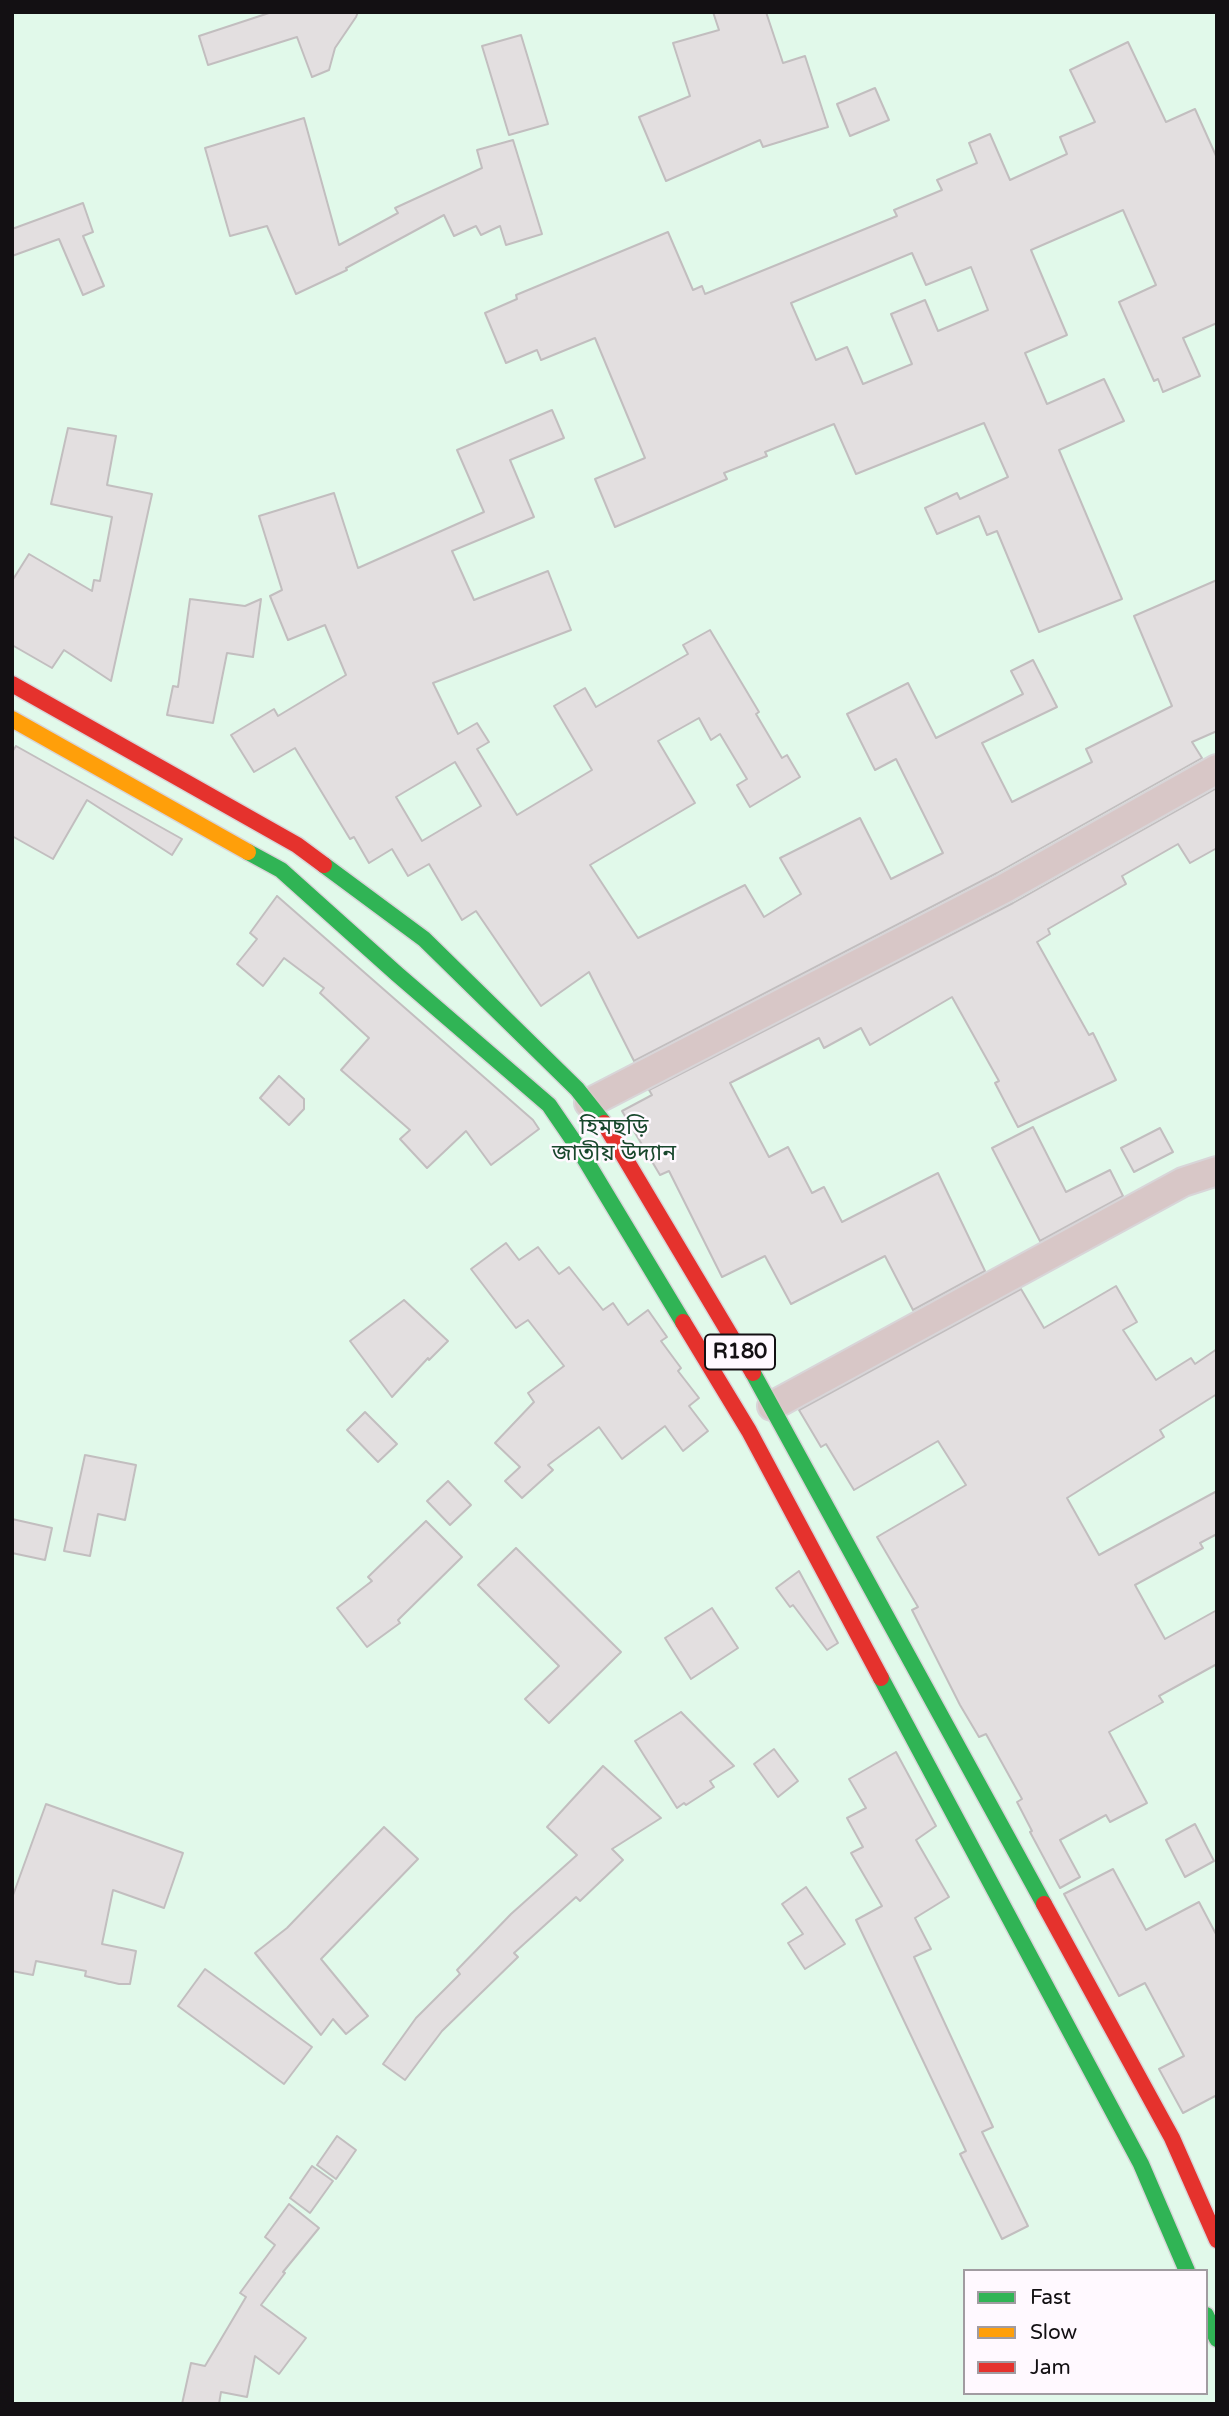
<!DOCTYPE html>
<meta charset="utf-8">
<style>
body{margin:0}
#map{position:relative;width:1229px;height:2416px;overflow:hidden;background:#fefafe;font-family:"Varela Round",sans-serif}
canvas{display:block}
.frame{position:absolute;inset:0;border:14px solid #131013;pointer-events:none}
.legend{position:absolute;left:963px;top:2269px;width:245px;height:126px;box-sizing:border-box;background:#fff9ff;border:2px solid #a19ca1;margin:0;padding:9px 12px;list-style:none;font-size:21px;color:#131013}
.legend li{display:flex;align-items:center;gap:14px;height:35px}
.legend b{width:35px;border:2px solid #a19ca1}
</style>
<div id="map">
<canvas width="1229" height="2416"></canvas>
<div class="frame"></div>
<ul class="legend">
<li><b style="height:9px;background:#30b455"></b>Fast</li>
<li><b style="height:9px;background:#ff9f0a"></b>Slow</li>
<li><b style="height:9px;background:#e5322d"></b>Jam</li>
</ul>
</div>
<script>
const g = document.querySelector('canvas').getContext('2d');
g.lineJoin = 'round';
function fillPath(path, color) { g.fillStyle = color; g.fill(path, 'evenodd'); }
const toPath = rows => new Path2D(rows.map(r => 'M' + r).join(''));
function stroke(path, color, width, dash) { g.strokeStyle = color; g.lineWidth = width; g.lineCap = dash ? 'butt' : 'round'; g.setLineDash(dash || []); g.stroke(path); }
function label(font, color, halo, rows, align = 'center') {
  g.font = font + ' "Varela Round","Noto Sans Bengali",sans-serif'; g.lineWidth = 5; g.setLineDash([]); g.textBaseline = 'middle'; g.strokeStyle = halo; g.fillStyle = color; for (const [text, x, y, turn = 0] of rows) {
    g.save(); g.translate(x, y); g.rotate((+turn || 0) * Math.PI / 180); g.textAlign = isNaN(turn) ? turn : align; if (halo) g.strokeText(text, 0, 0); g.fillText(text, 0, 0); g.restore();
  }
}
const green = toPath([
 [12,12,1217,12,1217,2404,12,2404],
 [965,2271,1206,2271,1206,2393,965,2393]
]);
const building = toPath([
 [272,12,358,12,356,17,335,48,329,70,312,77,297,37,208,65,199,36,272,12],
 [713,12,766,12,783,63,805,56,828,127,763,147,760,140,666,181,639,117,690,96,673,43,719,30,713,12],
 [521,35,548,124,509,135,482,46,521,35],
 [1128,42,1166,122,1195,109,1217,158,1217,323,1183,338,1200,376,1163,392,1158,379,1154,381,1119,302,1156,285,1123,210,1031,250,1067,335,1025,353,1047,404,1104,379,1124,421,1059,450,1122,599,1039,632,997,531,987,535,979,516,937,534,925,508,957,493,960,499,1008,477,984,423,856,474,834,424,765,452,767,456,724,473,727,479,615,527,595,479,645,458,595,338,541,360,537,350,506,363,485,313,517,299,516,295,668,232,693,290,702,286,705,294,897,216,894,210,942,190,937,180,977,163,969,143,990,134,1010,180,1067,154,1060,137,1095,122,1070,70,1128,42],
 [912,253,926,285,971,267,988,310,938,331,925,300,891,314,912,364,863,384,847,347,816,360,791,303,912,253],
 [875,88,889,120,850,136,837,104,875,88],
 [304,118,339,245,398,213,395,208,482,168,477,150,513,140,542,234,506,245,500,226,481,235,476,226,454,236,444,215,346,268,347,270,296,294,267,226,230,236,205,148,304,118],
 [83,203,93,232,83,236,104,286,83,295,59,239,12,256,12,229,83,203],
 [552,410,564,438,510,460,534,517,452,551,474,600,548,571,571,630,433,683,458,734,477,723,489,742,477,749,517,815,592,770,554,706,585,688,596,707,688,654,683,645,710,630,759,712,756,714,782,758,787,755,800,777,750,807,737,785,747,779,720,734,711,740,699,718,658,741,695,803,590,865,638,938,745,885,764,917,801,894,780,858,860,818,891,879,943,853,896,759,875,770,847,714,908,683,936,738,1023,694,1011,671,1033,660,1057,707,982,743,1012,802,1092,762,1086,749,1172,706,1134,616,1217,580,1217,731,1192,742,1202,758,997,873,634,1061,589,972,541,1006,476,911,462,920,429,864,408,876,392,849,369,863,354,837,350,839,295,748,254,772,231,735,274,709,278,716,346,675,325,625,288,640,270,596,282,590,259,516,334,493,358,568,484,512,457,450,552,410],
 [455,762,481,806,422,841,396,797,455,762],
 [68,428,116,436,107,485,152,494,111,681,64,650,52,668,12,645,12,581,29,554,92,591,94,580,100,581,112,517,51,504,68,428],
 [190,599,245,606,261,599,253,657,227,653,213,723,167,715,173,686,178,687,190,599],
 [16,746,182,839,172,855,87,800,53,859,12,836,12,752,16,746],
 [1217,788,1217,848,1190,863,1178,844,1122,876,1126,884,1048,929,1050,934,1037,942,1089,1035,1093,1033,1116,1080,1018,1127,995,1083,999,1081,952,997,870,1045,861,1028,824,1048,819,1038,730,1083,769,1157,788,1147,812,1193,824,1187,842,1222,938,1173,985,1271,913,1310,885,1256,791,1304,765,1256,722,1277,669,1171,660,1175,622,1111,652,1095,649,1090,1013,903,1217,788],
 [277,896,533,1120,539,1129,491,1165,466,1131,427,1168,400,1139,410,1130,341,1070,369,1038,320,993,324,988,284,958,263,986,237,964,257,939,250,933,277,896],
 [279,1076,304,1099,304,1109,289,1125,260,1098,279,1076],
 [1033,1127,1066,1192,1110,1170,1123,1196,1040,1241,992,1148,1033,1127],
 [1160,1128,1173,1152,1134,1172,1121,1148,1160,1128],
 [506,1243,519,1260,538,1247,559,1274,569,1267,603,1310,613,1303,628,1325,648,1310,667,1337,661,1341,681,1368,678,1371,699,1398,689,1406,708,1431,683,1451,665,1426,622,1459,599,1427,548,1465,553,1470,522,1498,505,1481,520,1467,495,1443,534,1402,528,1393,564,1366,528,1320,516,1328,471,1269,506,1243],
 [1116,1286,1137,1322,1123,1330,1156,1380,1191,1358,1195,1364,1217,1349,1217,1394,1160,1430,1164,1437,1067,1498,1099,1555,1217,1491,1217,1534,1200,1543,1203,1548,1135,1585,1165,1639,1217,1610,1217,1664,1159,1696,1163,1702,1109,1732,1147,1803,1110,1822,1106,1815,1060,1840,1080,1877,1060,1888,1030,1832,1032,1831,1017,1802,1022,1799,986,1734,979,1737,960,1705,912,1610,918,1607,877,1537,966,1485,938,1441,854,1490,826,1444,821,1447,799,1410,1021,1289,1044,1328,1116,1286],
 [404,1300,448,1341,429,1360,428,1358,392,1397,350,1341,404,1300],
 [365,1412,397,1444,378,1462,347,1430,365,1412],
 [85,1455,136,1465,125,1520,98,1514,90,1556,64,1551,85,1455],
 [448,1481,471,1505,450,1525,427,1501,448,1481],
 [12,1519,52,1528,45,1560,12,1553,12,1519],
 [426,1521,462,1557,398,1620,400,1623,367,1647,337,1608,372,1581,368,1577,426,1521],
 [516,1548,621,1652,549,1723,525,1699,559,1666,478,1585,516,1548],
 [799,1571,838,1643,827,1650,793,1605,790,1607,776,1588,799,1571],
 [712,1608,738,1648,691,1679,665,1638,712,1608],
 [681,1712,734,1766,710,1781,714,1787,686,1805,684,1803,677,1808,635,1741,681,1712],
 [774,1749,798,1781,778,1797,754,1764,774,1749],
 [896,1752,936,1826,916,1840,949,1897,915,1918,931,1949,914,1957,993,2127,982,2132,1028,2226,1002,2239,960,2154,966,2151,856,1920,882,1906,851,1853,863,1847,847,1818,866,1808,849,1779,896,1752],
 [603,1766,661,1818,612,1849,623,1860,580,1901,576,1897,514,1953,518,1957,442,2031,405,2080,383,2064,416,2018,460,1974,457,1970,511,1914,577,1855,547,1827,603,1766],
 [46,1804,183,1853,164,1908,113,1890,102,1944,136,1951,130,1984,119,1984,85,1976,86,1971,36,1961,33,1975,12,1971,12,1898,46,1804],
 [1195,1824,1214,1861,1185,1877,1166,1840,1195,1824],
 [384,1827,418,1859,321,1959,368,2016,346,2034,333,2019,321,2035,255,1953,287,1928,384,1827],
 [1113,1869,1146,1930,1199,1902,1217,1936,1217,2095,1183,2113,1159,2069,1184,2056,1145,1983,1119,1996,1064,1894,1113,1869],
 [806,1887,845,1944,805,1969,788,1943,803,1934,782,1904,806,1887],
 [205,1969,312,2047,284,2084,178,2006,205,1969],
 [337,2136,356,2150,336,2179,317,2165,337,2136],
 [312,2166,333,2181,310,2213,290,2198,312,2166],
 [289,2204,319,2228,283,2272,285,2273,261,2305,306,2338,279,2374,255,2356,247,2397,221,2392,219,2404,182,2404,191,2363,205,2366,246,2297,240,2293,275,2245,265,2237,289,2204]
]);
const street = toPath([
 [589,1103,1005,888,1217,769],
 [772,1406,1183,1182,1217,1171]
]);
const fast = toPath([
 [248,852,281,870,397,974,549,1105,577,1146,683,1322],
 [324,865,424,939,577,1089,604,1123],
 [753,1373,1044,1904],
 [881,1678,1141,2164,1187,2271],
 [1206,2315,1217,2339]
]);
const slow = toPath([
 [12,719,248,852]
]);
const jam = toPath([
 [12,684,297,845,324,865],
 [604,1123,753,1373],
 [683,1322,749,1431,881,1678],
 [1044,1904,1172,2138,1217,2240]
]);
const shields = [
 [740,1352,70]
];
const shieldNames = [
 ["R180",740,1352]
];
const parkNames = [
 ["হিমছড়ি",614,1128],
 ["জাতীয় উদ্যান",614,1154]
];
fillPath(green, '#e1f9ea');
fillPath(building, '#e3dfe0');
stroke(building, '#c2bebf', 2);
stroke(street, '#d8d5d8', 32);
stroke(fast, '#d8d5d8', 19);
stroke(slow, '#d8d5d8', 19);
stroke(jam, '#d8d5d8', 19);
stroke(street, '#d8c7c7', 28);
stroke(fast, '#30b455', 16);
stroke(slow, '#ff9f0a', 16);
stroke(jam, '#e5322d', 16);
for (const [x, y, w] of shields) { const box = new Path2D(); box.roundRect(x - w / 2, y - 17.5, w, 35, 5); g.fillStyle = '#fff9ff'; g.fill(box); stroke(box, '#131013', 2); }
label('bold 21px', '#131013', null, shieldNames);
label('23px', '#18472c', '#fff9ff', parkNames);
</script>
